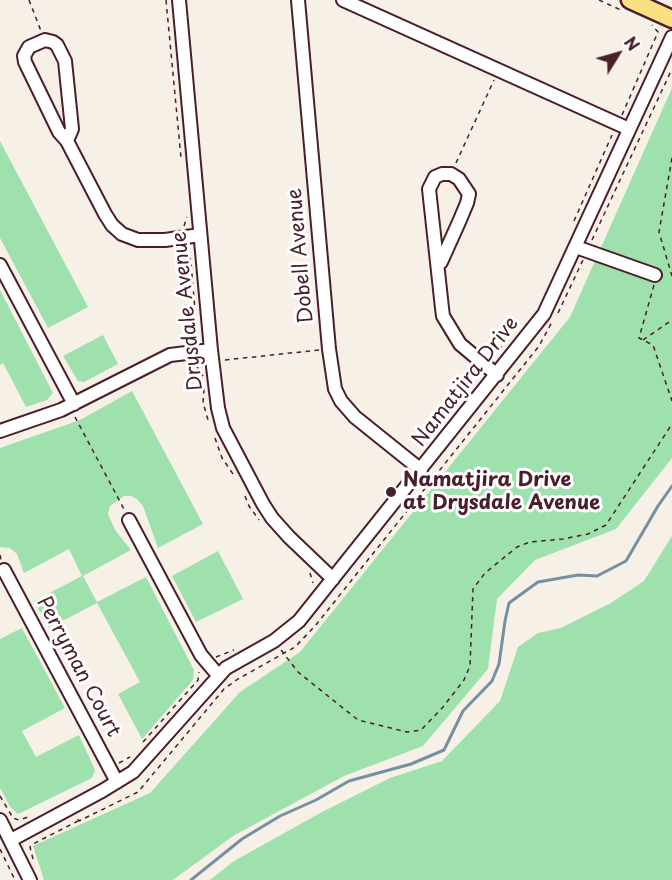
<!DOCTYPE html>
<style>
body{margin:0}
#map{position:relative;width:672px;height:880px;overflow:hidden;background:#f6f0e7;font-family:"Playpen Sans",sans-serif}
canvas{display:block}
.north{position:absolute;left:588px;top:24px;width:60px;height:60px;-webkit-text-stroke:4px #fff;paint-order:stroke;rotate:53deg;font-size:16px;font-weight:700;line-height:24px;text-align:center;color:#4a1f2b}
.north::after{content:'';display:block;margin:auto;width:21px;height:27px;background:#4a1f2b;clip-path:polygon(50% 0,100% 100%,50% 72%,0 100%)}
</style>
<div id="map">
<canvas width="672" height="880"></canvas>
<div class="north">N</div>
</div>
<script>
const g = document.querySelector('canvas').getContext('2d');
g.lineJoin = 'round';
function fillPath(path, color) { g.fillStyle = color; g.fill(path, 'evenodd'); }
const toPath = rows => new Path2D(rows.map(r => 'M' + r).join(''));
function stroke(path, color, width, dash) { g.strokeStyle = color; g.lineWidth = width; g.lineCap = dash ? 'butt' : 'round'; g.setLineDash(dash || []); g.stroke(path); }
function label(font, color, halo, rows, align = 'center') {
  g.font = font + ' "Playpen Sans",sans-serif'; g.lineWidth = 6; g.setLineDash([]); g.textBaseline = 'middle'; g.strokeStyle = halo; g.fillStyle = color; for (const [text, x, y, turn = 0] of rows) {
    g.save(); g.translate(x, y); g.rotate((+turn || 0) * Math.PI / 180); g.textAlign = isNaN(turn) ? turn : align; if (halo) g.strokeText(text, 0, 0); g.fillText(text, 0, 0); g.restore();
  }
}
const green = toPath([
 [672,88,672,458,616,529,535,560,497,599,488,669,423,746,344,776,233,836,173,880,44,880,33,846,150,793,240,692,300,652,570,317],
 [0,141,88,307,48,328,0,238],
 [0,290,53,393,47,400,26,407,3,363,0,365],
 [103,335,118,364,84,382,78,381,63,356],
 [132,391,203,524,158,548,143,506,137,499,131,496,124,496,110,506,108,514,115,530,131,550,83,576,97,602,146,577,194,670,193,680,142,739,118,694,140,682,97,603,49,628,34,601,82,576,69,549,24,573,17,554,10,548,0,547,0,448,80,420],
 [672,536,672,880,210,880,234,861,322,812,390,778,442,761,500,701,518,647,538,633,561,628,611,603,644,581],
 [218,551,243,599,196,622,172,576],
 [22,628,65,708,22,731,36,757,79,735,95,770,92,778,18,814,11,808,0,788,0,639]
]);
const stream = toPath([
 [191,880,242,839,280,816,316,800,349,781,411,764,444,750,463,711,492,681,499,664,505,621,509,603,538,582,578,575,597,576,626,561,658,506,672,486]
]);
const path = toPath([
 [29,0,41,31],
 [166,0,181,158],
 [599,0,621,10],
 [622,115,658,32,652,25],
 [672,158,659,232,672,276],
 [456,163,494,80],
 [574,221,612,135],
 [184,226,187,217],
 [592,240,672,69],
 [185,248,189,254,191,263,197,333,193,342],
 [654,285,639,338,653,345,672,401],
 [558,313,583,260],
 [643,340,672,320],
 [499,350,511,335],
 [225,360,319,350],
 [196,365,203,376],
 [204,389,203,403,209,423],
 [75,417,125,511],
 [215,438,222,458,233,474],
 [245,496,249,506,259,520],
 [0,555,1,560],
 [310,573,313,583],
 [281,650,298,672,358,720,407,732,421,730,443,707,464,680,470,666,473,589,485,573,517,547,530,542,563,539,588,534,606,525,672,424],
 [216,657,234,650],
 [143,742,198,680,199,672],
 [119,763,130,757],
 [0,796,13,818,19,820,28,817],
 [78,819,79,821,138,792,224,689,238,679,295,647,315,626,539,346,552,322],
 [0,849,15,880],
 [33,859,30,847,33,844,78,821]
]);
const minor = toPath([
 [179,0,211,350,218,408,223,428,263,504,272,518,289,537,333,579],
 [298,0,329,349,335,389,341,401,355,417,421,470],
 [343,0,629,129],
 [67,141,72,129,65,61,57,45,53,42,45,40,29,47,24,56,25,62,59,132,67,141,105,214,112,225,122,234,138,240,165,240,200,235],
 [576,247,655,275],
 [438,264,441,262,459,222,467,203,469,194,459,179,451,174,442,174,435,177,429,189,442,308,443,316,460,344,497,375],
 [0,265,74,404],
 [0,431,61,410,170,355,211,350],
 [129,520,201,655,218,675],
 [4,570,117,782],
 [0,820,30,880],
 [11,840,102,791,133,772,226,668,274,641,299,621,544,314,672,37]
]);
const major = toPath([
 [630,0,672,19]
]);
const markers = [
 [391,492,6,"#4a1f2b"]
];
const streetNames = [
 ["Dobell Avenue",301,256,-95],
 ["Drysdale Avenue",188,311,-96],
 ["Namatjira Drive",466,382,-52],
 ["Perryman Court",78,667,62]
];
const poiNames = [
 ["Namatjira Drive",403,480],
 ["at Drysdale Avenue",403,503]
];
fillPath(green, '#9ee1ac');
stroke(stream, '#7590a4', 3);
stroke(minor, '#4a1f2b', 16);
stroke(major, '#4a1f2b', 21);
stroke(path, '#4a1f2b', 1.5, [4.5, 4.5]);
stroke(minor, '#fff', 12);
stroke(major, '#f9e181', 16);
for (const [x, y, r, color] of markers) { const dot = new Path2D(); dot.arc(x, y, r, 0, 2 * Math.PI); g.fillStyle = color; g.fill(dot); stroke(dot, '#fff', 2); }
label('20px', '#4a1f2b', '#fff', streetNames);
label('bold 20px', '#4a1f2b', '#fff', poiNames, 'left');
</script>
